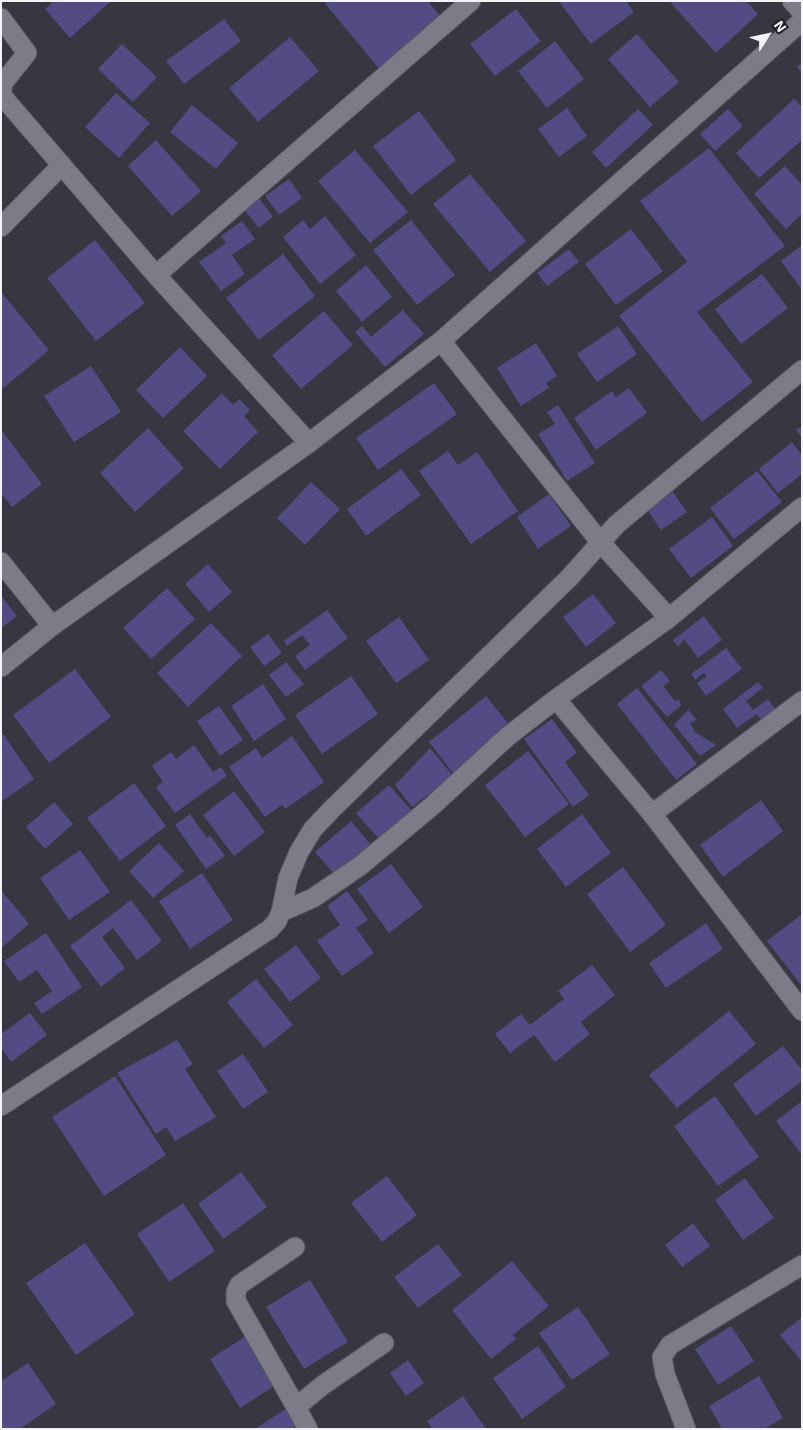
<!DOCTYPE html>
<style>
body{margin:0}
#map{position:relative;width:803px;height:1430px;overflow:hidden;background:#373641;font-family:"Exo 2",sans-serif}
canvas{display:block}
.frame{position:absolute;inset:0;border:2px solid #f3f3fa;pointer-events:none}
.north{position:absolute;left:743px;top:10px;width:50px;height:50px;-webkit-text-stroke:4px #1f1e23;paint-order:stroke;rotate:55deg;font-size:14px;font-weight:700;line-height:20px;text-align:center;color:#f3f3fa}
.north::after{content:'';display:block;margin:auto;width:18px;height:22px;background:#f3f3fa;clip-path:polygon(50% 0,100% 100%,50% 72%,0 100%)}
</style>
<div id="map">
<canvas width="803" height="1430"></canvas>
<div class="frame"></div>
<div class="north">N</div>
</div>
<script>
const g = document.querySelector('canvas').getContext('2d');
g.lineJoin = 'round';
function fillPath(path, color) { g.fillStyle = color; g.fill(path, 'evenodd'); }
const toPath = rows => new Path2D(rows.map(r => 'M' + r).join(''));
function stroke(path, color, width, dash) { g.strokeStyle = color; g.lineWidth = width; g.lineCap = dash ? 'butt' : 'round'; g.setLineDash(dash || []); g.stroke(path); }
const building = toPath([
 [54,1,111,1,70,38,45,9],
 [323,1,428,1,443,20,381,71],
 [562,1,626,1,634,12,591,44,560,3],
 [672,1,746,1,758,14,716,53,671,3],
 [516,9,541,41,495,76,470,44],
 [224,19,241,41,184,84,166,61],
 [637,34,679,82,650,107,608,59],
 [290,37,319,71,258,122,229,88],
 [555,41,584,79,547,108,518,71],
 [122,44,157,77,133,102,98,69],
 [802,63,802,73,797,67],
 [116,93,150,123,119,158,85,127],
 [794,99,802,107,802,140,759,178,736,153],
 [192,105,238,143,216,169,170,132],
 [567,108,587,136,559,157,538,129],
 [638,109,653,125,606,168,592,152],
 [728,109,743,126,715,151,700,134],
 [419,111,456,160,411,195,373,146],
 [156,140,201,191,172,216,128,166],
 [709,148,785,246,697,312,753,382,702,422,619,316,687,262,640,201],
 [355,150,408,212,370,243,318,181],
 [785,166,802,185,802,214,786,229,754,194],
 [470,174,526,241,490,272,433,204],
 [289,179,302,198,279,215,265,196],
 [258,197,273,217,259,228,243,208],
 [325,216,356,255,320,284,283,237,303,220,310,229],
 [411,220,455,275,417,305,373,250],
 [242,221,255,239,232,255,245,274,221,291,199,262,226,243,221,236],
 [631,229,663,271,616,305,585,264],
 [95,240,145,303,96,341,47,278],
 [802,245,802,290,781,261],
 [569,249,579,262,547,286,537,273],
 [283,254,315,296,259,340,226,298],
 [366,265,392,297,362,322,336,291],
 [762,274,788,308,741,344,715,309],
 [1,292,49,350,1,390],
 [403,310,424,334,385,367,355,332,362,326,371,337],
 [324,311,353,345,301,389,272,355],
 [618,326,637,354,597,382,577,354],
 [536,343,557,376,546,383,549,388,521,406,497,368],
 [180,347,207,376,163,418,136,390],
 [91,366,121,412,74,442,44,396],
 [434,383,457,414,378,470,356,438],
 [629,388,647,413,596,450,574,418,612,391,616,397],
 [222,393,233,405,239,399,250,410,244,416,258,432,220,469,183,431],
 [558,405,595,463,567,481,538,434,555,424,547,412],
 [802,426,802,438,796,430],
 [148,428,184,468,135,512,100,473],
 [3,432,42,484,12,507,1,493,1,433],
 [792,442,802,455,802,474,778,493,759,469],
 [448,451,458,465,477,452,518,511,471,544,419,471],
 [401,469,421,495,366,536,347,509],
 [757,471,782,502,734,539,710,508],
 [311,482,340,509,305,545,277,518],
 [670,488,687,512,661,530,644,505],
 [549,494,571,526,538,549,517,517],
 [712,517,733,546,691,578,669,549],
 [208,564,232,592,209,612,185,584],
 [167,588,195,619,151,659,123,628],
 [593,594,616,623,586,647,563,617],
 [1,596,17,616,1,628],
 [327,610,348,638,305,670,295,656,310,645,302,635,287,646,284,641],
 [704,616,722,640,698,658,684,639,678,647,673,640],
 [399,617,429,660,396,683,366,641],
 [211,623,242,656,188,707,157,673],
 [268,634,282,653,264,666,250,647],
 [726,648,742,669,706,696,697,683,707,676,704,673,695,680,691,674],
 [286,662,304,684,286,697,269,675],
 [75,669,111,717,49,763,13,715],
 [661,670,670,681,663,686,675,701,679,699,681,706,667,717,641,686],
 [351,676,378,714,322,754,295,715],
 [758,682,763,688,746,701,753,710,768,699,778,713,764,723,757,714,737,728,723,709],
 [263,684,286,719,254,741,231,706],
 [637,688,697,764,676,780,617,704],
 [486,696,511,727,453,773,429,742],
 [219,706,243,740,220,756,197,721],
 [688,710,697,720,690,723,695,732,716,745,700,756,674,725],
 [552,719,577,753,565,762,589,795,573,807,524,739],
 [1,731,34,779,1,802],
 [292,736,324,782,285,809,282,805,265,817,229,767,256,748,262,758],
 [194,745,213,772,221,767,227,776,175,813,156,787,163,782,152,766,171,752,176,759],
 [430,748,453,776,412,807,395,785],
 [528,751,569,804,525,837,485,785],
 [134,783,166,826,120,861,87,818],
 [389,785,412,811,380,840,356,813],
 [234,791,265,832,234,856,203,815],
 [761,800,783,831,723,877,700,845],
 [54,802,73,824,45,849,26,827],
 [190,814,207,838,210,835,225,856,206,869,175,825],
 [582,814,611,853,566,887,537,849],
 [351,821,371,845,335,875,315,852],
 [159,843,184,871,153,898,129,871],
 [80,850,110,892,69,920,40,878],
 [391,864,423,907,389,933,357,889],
 [623,867,666,925,630,952,587,894],
 [202,873,233,920,190,949,159,901],
 [1,890,29,924,1,948],
 [347,891,368,920,356,928,374,953,342,976,317,941,340,925,327,906],
 [131,900,162,941,137,960,113,928,102,937,125,968,101,987,70,946],
 [802,914,802,986,767,941],
 [706,923,723,949,666,988,649,963],
 [46,933,82,987,42,1014,34,1003,52,991,37,970,19,982,4,961],
 [296,945,321,978,290,1002,264,969],
 [592,965,615,995,581,1022,590,1034,555,1062,534,1035,510,1053,495,1034,521,1014,530,1025,564,999,558,991],
 [256,979,293,1025,264,1048,227,1002],
 [729,1011,756,1044,677,1108,649,1075],
 [30,1013,47,1035,11,1062,1,1048,1,1034],
 [177,1040,193,1064,185,1069,216,1117,175,1141,166,1127,156,1134,117,1073],
 [783,1046,802,1070,802,1081,756,1116,733,1084],
 [243,1054,268,1092,243,1109,217,1071],
 [115,1076,166,1155,104,1196,52,1117],
 [715,1096,759,1157,718,1186,674,1126],
 [802,1101,802,1155,776,1121],
 [241,1172,267,1207,223,1239,198,1204],
 [387,1176,417,1215,382,1242,351,1203],
 [745,1178,774,1218,743,1240,715,1200],
 [183,1203,215,1251,169,1282,137,1234],
 [693,1223,710,1246,682,1267,665,1245],
 [85,1243,135,1314,76,1355,26,1283],
 [438,1244,462,1275,418,1308,394,1277],
 [512,1261,549,1306,513,1335,516,1339,491,1359,452,1310],
 [310,1280,348,1342,304,1369,266,1307],
 [578,1307,610,1354,572,1380,539,1333],
 [802,1317,802,1362,780,1335],
 [731,1326,754,1361,718,1385,695,1349],
 [246,1336,276,1385,240,1408,210,1359],
 [538,1346,566,1387,522,1419,493,1378],
 [408,1360,424,1383,406,1396,390,1373],
 [28,1363,56,1404,20,1429,2,1429,1,1381],
 [759,1376,783,1418,764,1429,722,1429,709,1406],
 [463,1396,486,1429,432,1429,427,1421],
 [287,1408,300,1429,255,1429]
]);
const street = toPath([
 [792,1,802,12],
 [1,18,27,53,3,83,2,90,3,97,156,275,309,443],
 [1,227,62,165],
 [156,275,471,1],
 [441,341,802,21],
 [1,562,52,626],
 [1,667,52,626,309,443,441,341,601,543,669,618],
 [556,699,652,814,802,1011],
 [652,814,802,701],
 [281,912,313,898,360,866,432,806,507,737,556,699,669,618,802,507],
 [1,1106,270,929,277,921,281,912,288,878,299,852,313,829,332,809,570,577,616,525,802,370],
 [295,1247,239,1285,236,1292,236,1301,296,1407],
 [308,1429,296,1407,323,1385,384,1343],
 [686,1429,665,1374,662,1357,670,1345,802,1265]
]);
fillPath(building, '#534b83');
stroke(street, '#55555f', 21);
stroke(street, '#7c7b87', 19);
</script>
